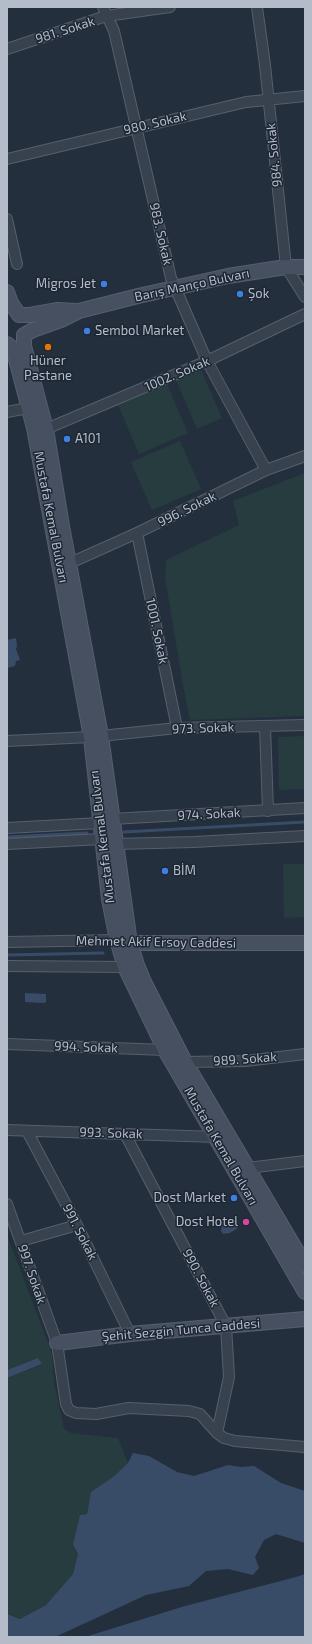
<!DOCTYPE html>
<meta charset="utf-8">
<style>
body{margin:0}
#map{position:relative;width:312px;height:1644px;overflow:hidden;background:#242f3e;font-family:"Exo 2",sans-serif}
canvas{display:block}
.frame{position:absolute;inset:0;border:8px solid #b4bcc9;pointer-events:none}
</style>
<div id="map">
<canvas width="312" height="1644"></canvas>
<div class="frame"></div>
</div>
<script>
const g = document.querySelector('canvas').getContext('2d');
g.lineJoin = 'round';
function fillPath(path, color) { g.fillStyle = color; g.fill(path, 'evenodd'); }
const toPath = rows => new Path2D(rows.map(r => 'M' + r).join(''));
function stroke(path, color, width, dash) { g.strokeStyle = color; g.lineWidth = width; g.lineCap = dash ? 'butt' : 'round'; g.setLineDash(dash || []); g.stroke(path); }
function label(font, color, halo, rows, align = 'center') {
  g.font = font + ' "Exo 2",sans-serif'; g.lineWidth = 3; g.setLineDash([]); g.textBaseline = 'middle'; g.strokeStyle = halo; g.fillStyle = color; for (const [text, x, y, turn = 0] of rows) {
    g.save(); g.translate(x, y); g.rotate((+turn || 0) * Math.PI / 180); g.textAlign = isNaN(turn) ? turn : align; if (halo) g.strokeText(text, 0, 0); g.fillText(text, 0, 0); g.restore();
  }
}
const green = toPath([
 [201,370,222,418,197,429,176,380],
 [167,384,188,433,139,454,118,405],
 [180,441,201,489,152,510,131,462],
 [305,473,305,716,190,720,183,685,165,577,166,560,239,525,233,501],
 [305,736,305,789,279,790,278,737],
 [283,864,305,864,305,917,284,918],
 [7,1235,52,1353,54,1382,64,1429,71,1433,118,1438,128,1463,113,1477,91,1492,87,1514,80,1515,73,1544,78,1554,73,1574,46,1605,20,1619,7,1614,7,1378,42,1365,38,1358,7,1370]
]);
const water = toPath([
 [16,638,17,646,16,649,20,660,16,661,15,666,7,668,7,640],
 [25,993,46,994,46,1002,44,1003,25,1002],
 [232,1219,237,1221,239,1225,238,1228,230,1233,223,1234,221,1231,222,1224,226,1224],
 [38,1358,42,1364,7,1378,7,1370],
 [133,1453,149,1456,177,1472,194,1476,228,1465,241,1467,254,1466,281,1483,305,1491,305,1543,276,1534,264,1540,255,1557,259,1568,253,1575,228,1569,206,1571,189,1586,146,1595,55,1637,7,1637,7,1614,20,1619,46,1605,73,1574,78,1554,73,1544,80,1515,87,1514,91,1492,113,1477,128,1463],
 [305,1574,305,1637,85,1637,185,1606,296,1577]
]);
const stream = toPath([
 [124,832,305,822],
 [7,837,87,833],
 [7,955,103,953]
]);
const street = toPath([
 [103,7,114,31,171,278,207,361,266,470],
 [257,7,265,65,286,267,305,297],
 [7,49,106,16,170,7],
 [7,159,246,102,305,96],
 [7,219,17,264],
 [7,412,28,408],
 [46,429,207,361,305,314],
 [137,533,177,728],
 [70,563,137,533,266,470,305,456],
 [265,726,268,811],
 [101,736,177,728,305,725],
 [7,741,91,737],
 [112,819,305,808],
 [7,828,100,823],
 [7,844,102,839],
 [115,844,194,842,305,836],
 [7,942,117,940,123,941],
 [7,966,125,967,126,961],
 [7,1044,165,1050],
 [185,1062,245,1061,305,1054],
 [7,1130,216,1137],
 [27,1131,77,1225,130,1334],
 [125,1134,226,1326,229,1377,217,1433],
 [248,1168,305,1161],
 [7,1204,57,1343,66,1404,69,1410,76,1413,96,1414,129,1408,189,1411,200,1414,217,1433,224,1438,235,1441,305,1447],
 [21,1241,77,1225]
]);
const secondary = toPath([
 [7,292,11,303,19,315],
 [19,315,30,315,58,310,77,311],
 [24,335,24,346,46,429,62,526,101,736,130,943,137,965,145,984,185,1062,305,1265],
 [24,335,33,330,61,320,79,311,138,296,228,276,286,267,305,267],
 [7,344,12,348,16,359,34,428,91,737,109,899,117,940,125,967,165,1050,305,1292],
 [130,943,305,943],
 [57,1343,130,1334,305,1319]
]);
const markers = [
 [104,284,4,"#3f7fe0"],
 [240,294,4,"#3f7fe0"],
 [87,331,4,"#3f7fe0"],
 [48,347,4,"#e8710a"],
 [67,439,4,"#3f7fe0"],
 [165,871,4,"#3f7fe0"],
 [234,1198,4,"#3f7fe0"],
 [246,1222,4,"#d1479c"]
];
const streetNames = [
 ["981. Sokak",65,30,-18],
 ["980. Sokak",155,123,-13],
 ["984. Sokak",274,155,-96],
 ["983. Sokak",161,234,77],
 ["Barış Manço Bulvarı",192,285,-12],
 ["1002. Sokak",177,374,-23],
 ["996. Sokak",187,509,-26],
 ["Mustafa Kemal Bulvarı",51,517,79],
 ["1001. Sokak",157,631,78],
 ["973. Sokak",203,728,-2],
 ["974. Sokak",209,814,-3],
 ["Mustafa Kemal Bulvarı",102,837,-97],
 ["Mehmet Akif Ersoy Caddesi",156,942,1],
 ["994. Sokak",86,1047,2],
 ["989. Sokak",245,1059,-4],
 ["993. Sokak",111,1133,2],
 ["Mustafa Kemal Bulvarı",221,1146,60],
 ["991. Sokak",80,1232,63],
 ["997. Sokak",32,1274,71],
 ["990. Sokak",201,1278,62],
 ["Şehit Sezgin Tunca Caddesi",181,1330,-5]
];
const poiNames = [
 ["Migros Jet",96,284,"right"],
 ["Şok",248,294],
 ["Sembol Market",95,331],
 ["Hüner",48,361,"center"],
 ["Pastane",48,376,"center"],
 ["A101",75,439],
 ["BİM",173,871],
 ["Dost Market",226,1198,"right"],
 ["Dost Hotel",238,1222,"right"]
];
fillPath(green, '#263c3f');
fillPath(water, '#394c67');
stroke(stream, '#394c67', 3);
stroke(street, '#565f6c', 12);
stroke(secondary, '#565f6c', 16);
stroke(street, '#38414e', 10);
stroke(secondary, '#465061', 14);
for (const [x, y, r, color] of markers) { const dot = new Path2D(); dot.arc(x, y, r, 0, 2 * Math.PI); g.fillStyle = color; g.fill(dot); stroke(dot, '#1d2633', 1.5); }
label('13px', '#b4bcc9', '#1d2633', streetNames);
label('13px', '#b4bcc9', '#1d2633', poiNames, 'left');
</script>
